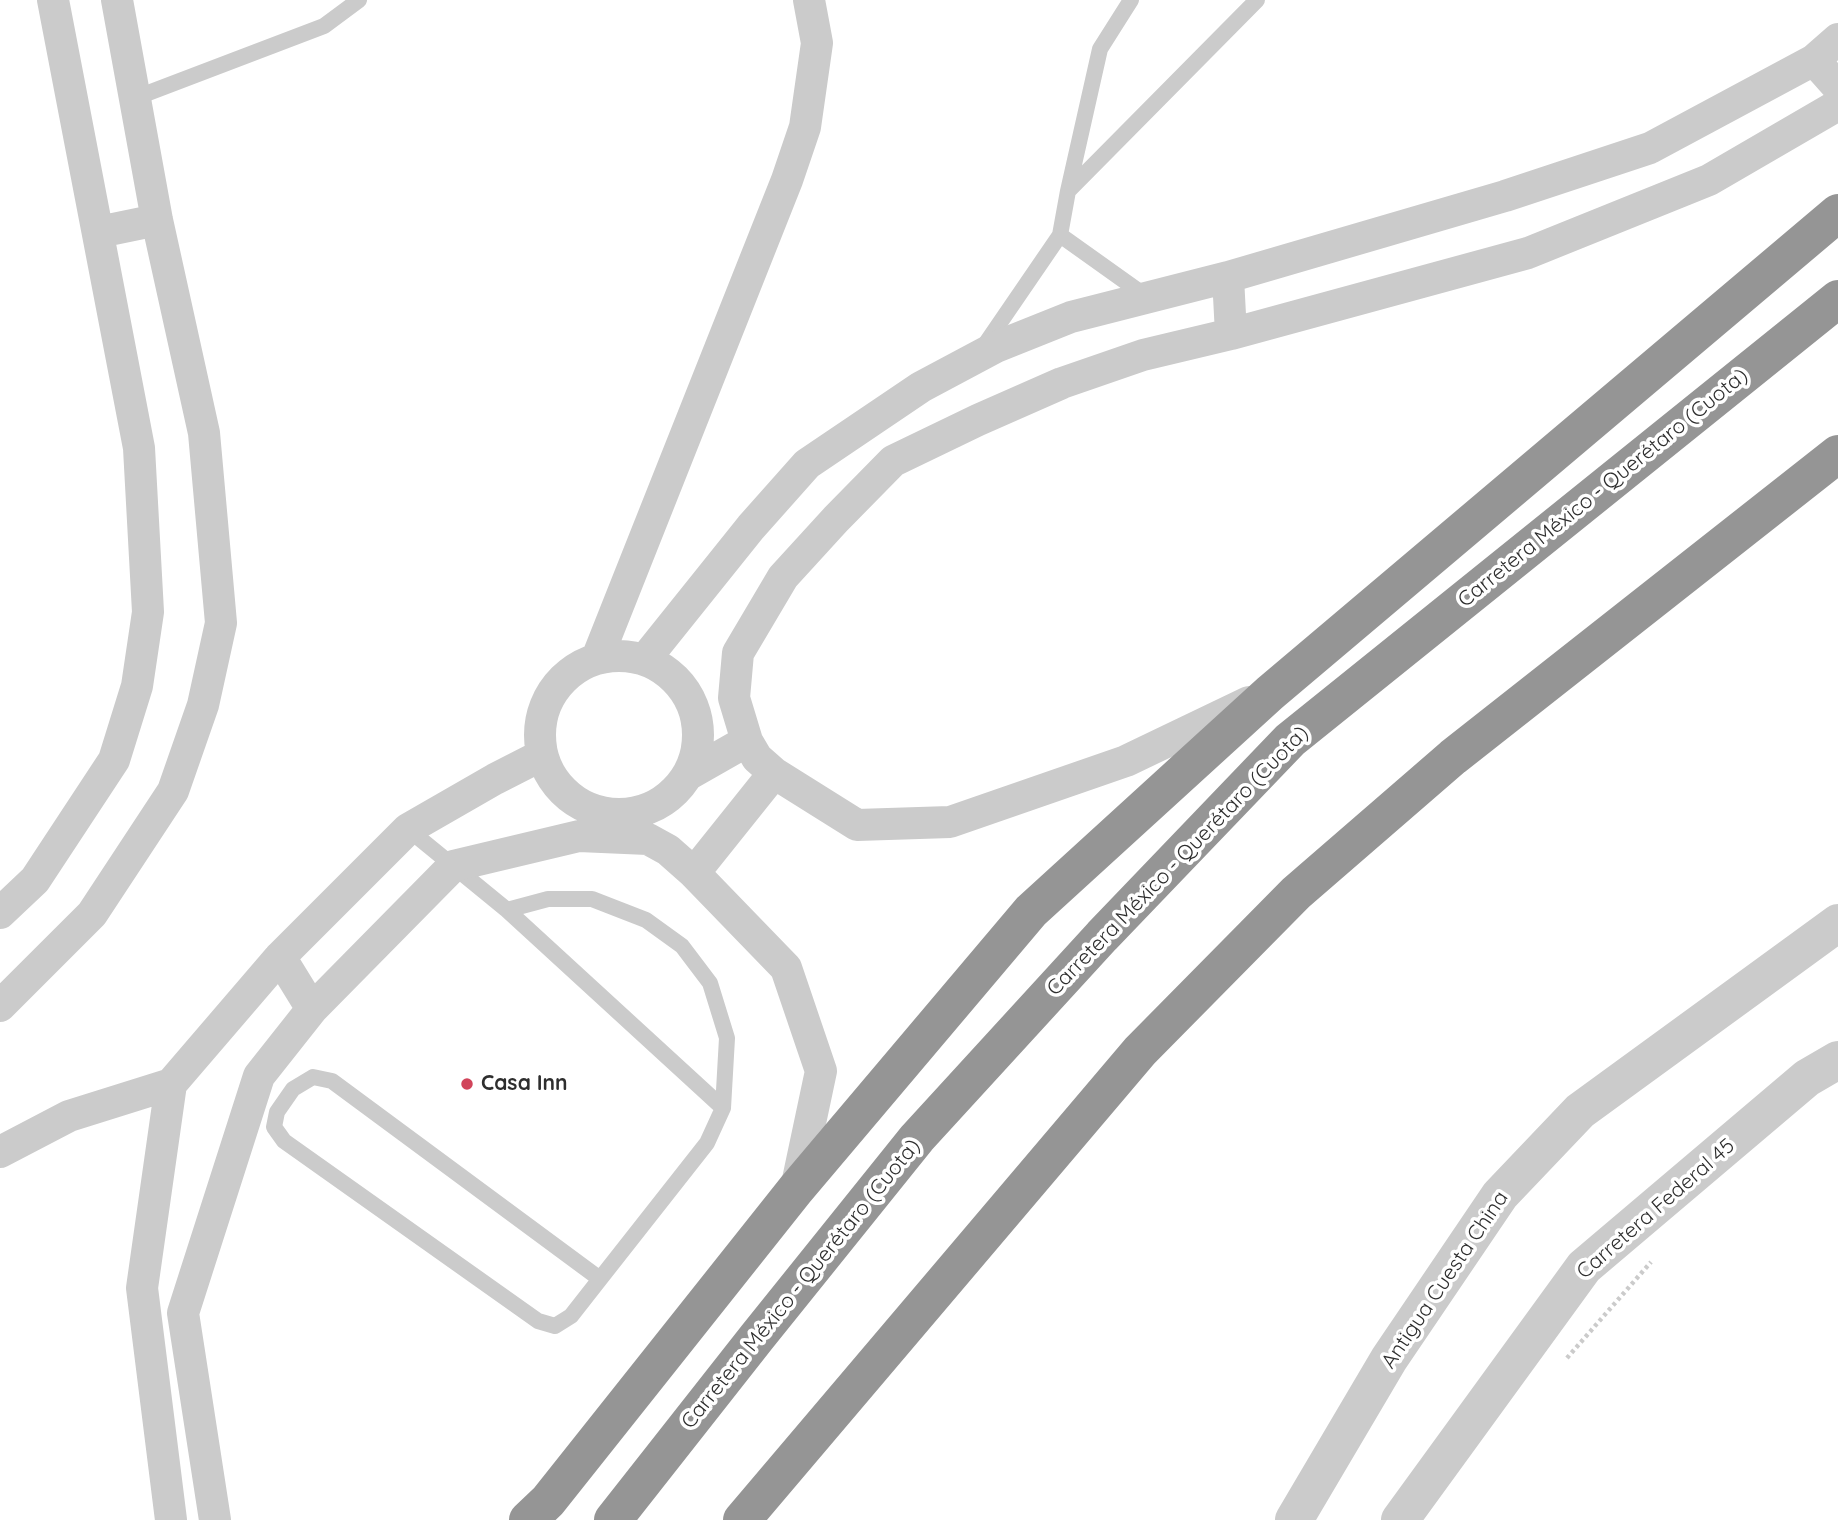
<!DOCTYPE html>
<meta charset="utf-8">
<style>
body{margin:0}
canvas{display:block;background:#fff}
</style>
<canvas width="1838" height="1520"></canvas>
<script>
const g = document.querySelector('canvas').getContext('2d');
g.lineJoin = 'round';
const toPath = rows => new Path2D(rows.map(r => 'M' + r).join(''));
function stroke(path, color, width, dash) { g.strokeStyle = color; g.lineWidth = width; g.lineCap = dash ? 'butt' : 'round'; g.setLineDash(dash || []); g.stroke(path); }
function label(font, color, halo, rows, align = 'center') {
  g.font = font + ' Quicksand,sans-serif'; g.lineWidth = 7; g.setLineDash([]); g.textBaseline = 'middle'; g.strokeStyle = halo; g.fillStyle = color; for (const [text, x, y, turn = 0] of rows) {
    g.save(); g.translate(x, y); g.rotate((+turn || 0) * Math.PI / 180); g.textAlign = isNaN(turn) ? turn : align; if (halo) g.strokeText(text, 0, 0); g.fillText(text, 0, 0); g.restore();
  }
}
const path = toPath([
 [1567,1358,1651,1262]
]);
const service = toPath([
 [135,98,324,26,359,0],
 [1068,191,1257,0],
 [1060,235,1147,297],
 [984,346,1060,235,1068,191,1100,49,1131,0],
 [408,829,507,910,548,899,592,899,646,920,682,946,710,983,727,1038,723,1108,707,1143,600,1279,571,1316,555,1326,538,1321,284,1141,274,1127,277,1112,293,1089,313,1077,332,1081,600,1279],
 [507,910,723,1108]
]);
const minor = toPath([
 [1814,60,1838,87],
 [99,232,157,220],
 [1228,277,1231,334],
 [598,656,787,180,805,127,817,43,809,0],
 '540 735a79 79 0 1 1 158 0a79 79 0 1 1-158 0Z',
 [646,658,751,527,807,464,921,387,996,347,1071,317,1228,277,1505,196,1650,148,1814,60,1838,39],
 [1249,702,1126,761,950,822,857,825,774,773,757,758,747,741,734,698,738,653,783,577,836,519,893,461,978,420,1062,383,1143,355,1231,334,1528,253,1709,180,1838,105],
 [689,774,747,741],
 [694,873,774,773],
 [0,913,35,880,114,760,137,686,148,612,139,448,53,0],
 [280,957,312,1009],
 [0,1006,92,914,173,791,203,705,221,623,204,433,157,220,117,0],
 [0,1152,69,1116,171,1084],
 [171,1520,142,1288,171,1084,280,957,408,829,495,779,542,755],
 [215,1520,183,1313,259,1076,312,1009,453,866,579,836,648,839,668,850,694,873,786,968,821,1071,796,1189]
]);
const tertiary = toPath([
 [1294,1520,1389,1359,1500,1195,1580,1111,1838,923],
 [1400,1520,1584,1267,1807,1078,1838,1060]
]);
const motorway = toPath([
 [528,1520,548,1501,796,1189,1031,911,1270,693,1838,213],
 [613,1520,757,1337,917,1138,1102,936,1290,740,1838,299],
 [742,1520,1140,1051,1296,893,1453,757,1838,454]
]);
const markers = [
 [467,1084,7,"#d1445a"]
];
const streetNames = [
 ["Carretera México - Querétaro (Cuota)",1603,488,-39],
 ["Carretera México - Querétaro (Cuota)",1178,861,-46],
 ["Carretera Federal 45",1656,1209,-41],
 ["Antigua Cuesta China",1445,1280,-56],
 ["Carretera México - Querétaro (Cuota)",801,1284,-51]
];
const poiNames = [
 ["Casa Inn",481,1084]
];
stroke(path, '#cbcbcb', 4.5, [3.5, 3.5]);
stroke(service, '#cbcbcb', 16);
stroke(minor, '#cbcbcb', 32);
stroke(tertiary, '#cbcbcb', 38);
stroke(motorway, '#959595', 38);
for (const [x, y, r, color] of markers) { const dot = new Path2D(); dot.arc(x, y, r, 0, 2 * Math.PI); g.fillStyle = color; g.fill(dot); stroke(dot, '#fff', 2.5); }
label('21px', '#2e2e2e', '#fff', streetNames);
label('bold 21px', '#2e2e2e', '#fff', poiNames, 'left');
</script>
